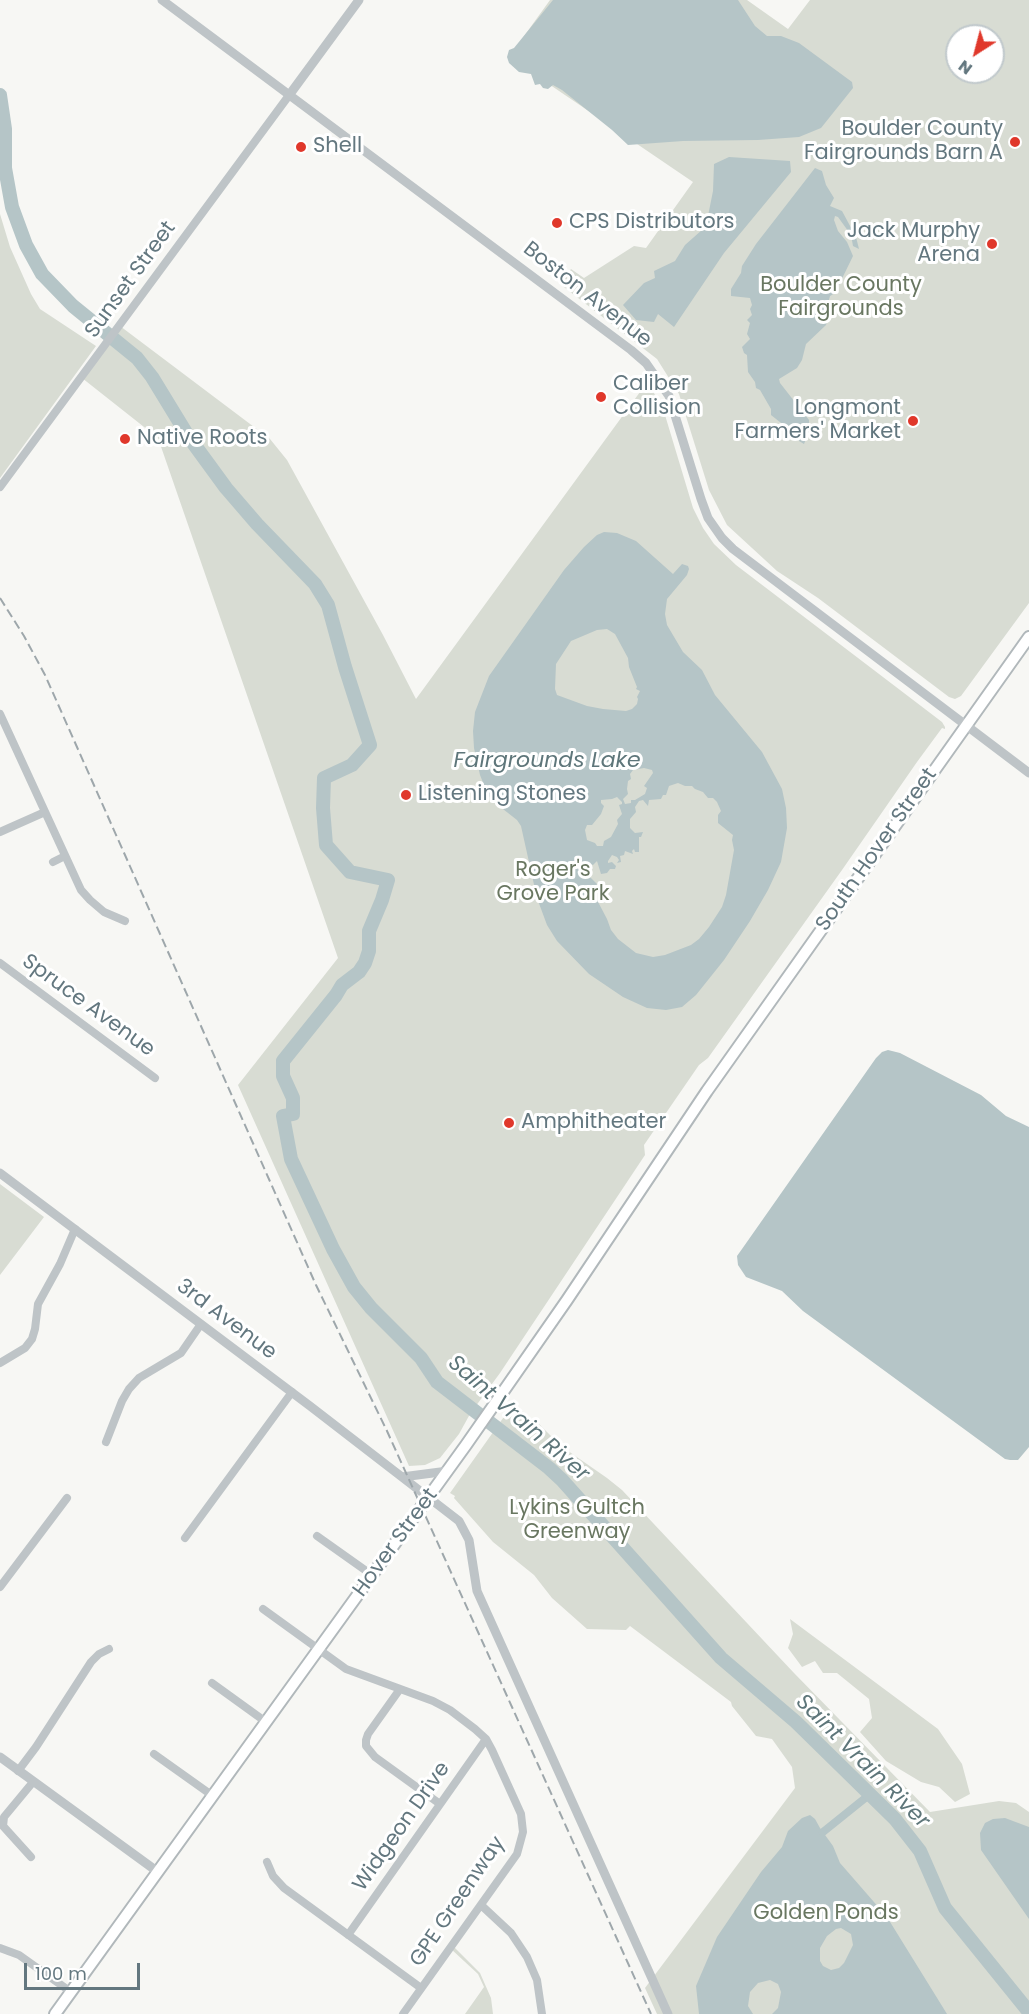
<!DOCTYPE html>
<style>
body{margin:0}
#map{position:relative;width:1029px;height:2014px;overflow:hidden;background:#f7f7f4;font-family:Poppins,sans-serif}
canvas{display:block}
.north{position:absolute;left:945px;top:24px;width:60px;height:60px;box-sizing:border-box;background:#fff;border:2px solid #c1c9cc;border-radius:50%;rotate:216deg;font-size:16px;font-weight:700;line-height:24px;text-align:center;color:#63777f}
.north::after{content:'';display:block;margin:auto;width:21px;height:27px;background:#e0382b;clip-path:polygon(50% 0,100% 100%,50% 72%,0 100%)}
.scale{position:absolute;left:24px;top:1963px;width:116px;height:27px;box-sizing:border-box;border:3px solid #63777f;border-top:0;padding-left:8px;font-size:18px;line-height:21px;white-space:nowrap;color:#63777f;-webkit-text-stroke:4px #fff;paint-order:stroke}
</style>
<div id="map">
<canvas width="1029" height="2014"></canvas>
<div class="north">N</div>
<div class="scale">100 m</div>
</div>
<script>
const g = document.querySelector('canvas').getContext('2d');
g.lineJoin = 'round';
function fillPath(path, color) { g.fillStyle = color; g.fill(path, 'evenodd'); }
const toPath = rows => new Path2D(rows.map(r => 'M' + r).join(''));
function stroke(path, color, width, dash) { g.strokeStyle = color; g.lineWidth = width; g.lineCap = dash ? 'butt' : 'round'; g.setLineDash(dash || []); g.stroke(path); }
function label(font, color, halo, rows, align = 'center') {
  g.font = font + ' Poppins,sans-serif'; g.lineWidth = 6; g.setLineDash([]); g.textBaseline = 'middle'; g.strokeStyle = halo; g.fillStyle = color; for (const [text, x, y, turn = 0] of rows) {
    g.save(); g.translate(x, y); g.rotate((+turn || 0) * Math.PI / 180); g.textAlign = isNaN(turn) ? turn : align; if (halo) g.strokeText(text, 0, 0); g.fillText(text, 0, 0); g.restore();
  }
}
const green = toPath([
 [550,0,747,0,788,29,810,0,1029,0,1029,603,961,696,955,699,949,697,818,598,777,571,727,525,709,490,679,394,657,359,560,284,571,269,584,278,634,246,646,248,693,182,509,57],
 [957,36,993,36,993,72,957,72],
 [0,214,10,247,31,294,40,309,96,346,0,478],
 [120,326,270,439,287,460,383,635,416,699,648,381,665,415,693,508,703,528,714,544,736,565,942,722,945,727,945,729,942,728,917,762,842,870,708,1058,699,1065,644,1145,645,1155,500,1373,470,1414,459,1434,440,1458,425,1465,409,1466,238,1085,338,958,158,438,82,378],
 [0,1184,44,1217,0,1275],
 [513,1404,540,1425,561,1446,607,1478,622,1490,794,1673,930,1812,999,1801,1016,1803,1029,1812,1029,2014,657,2014,645,1988,795,1788,792,1767,772,1739,756,1736,732,1706,731,1702,630,1626,626,1630,587,1629,552,1598,534,1575,493,1542,454,1498,455,1496,450,1493],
 [790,1619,938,1729,962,1764,970,1794,955,1802,939,1787,921,1782,886,1761,860,1732,872,1718,869,1699,837,1673,823,1673,815,1661,802,1667,788,1648,793,1634],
 [452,1945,480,1973,491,1998,493,2014,465,2014,484,1987,478,1974,450,1948]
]);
const water = toPath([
 [553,0,738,0,755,26,767,36,781,36,799,43,852,82,853,88,821,128,799,137,758,140,683,141,628,145,612,130,562,90,553,85,548,89,543,88,540,84,535,85,531,74,519,72,509,63,507,57,509,50,514,48],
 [729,157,790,161,791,172,724,253,674,327,658,314,654,322,636,320,623,305,644,283,655,278,654,271,675,261,685,245,702,230,707,221,713,191,714,164],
 [815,168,822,171,826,185,834,198,830,206,842,211,856,237,859,249,853,246,851,235,838,217,835,216,834,220,838,231,847,242,853,256,835,293,830,296,828,303,830,313,826,325,806,344,802,360,797,368,779,379,780,383,809,420,809,431,804,444,799,441,800,438,771,415,771,409,760,390,756,388,755,382,748,372,747,355,744,353,742,347,750,339,747,334,750,323,747,320,752,315,750,309,752,305,750,298,731,296,731,289,741,273,742,266,756,244],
 [604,532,617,533,636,541,673,574,682,564,688,566,689,569,687,575,667,599,665,614,667,625,683,652,702,670,715,695,762,752,782,789,786,808,787,828,781,862,768,890,750,921,724,960,696,995,682,1007,666,1010,647,1008,623,997,589,974,557,941,547,925,537,898,521,826,517,820,494,802,488,795,480,775,474,748,473,731,475,712,489,676,564,570,584,547,597,535],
 [607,629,615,634,628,658,629,667,637,687,636,689,640,691,637,697,638,699,637,704,632,709,626,711,603,709,587,706,557,695,555,689,556,664,571,641,597,630],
 [644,768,652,770,653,773,644,786,647,788,645,794,635,800,631,800,631,803,625,804,623,799,628,794,627,789,628,781,631,779,630,774,633,770],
 [678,783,685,786,692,786,695,789,703,792,708,798,713,798,717,802,721,811,718,815,718,823,733,835,732,840,734,850,726,895,722,907,709,927,699,939,691,945,665,955,653,957,636,953,618,939,611,930,607,919,597,900,595,887,597,884,586,873,586,863,593,865,597,861,601,874,607,873,610,869,615,869,616,866,612,862,608,863,608,861,612,855,617,857,619,860,617,863,621,862,620,856,624,855,625,851,633,854,632,851,634,849,635,852,639,852,639,837,641,837,643,832,635,833,630,828,630,819,636,812,635,807,639,801,643,800,648,806,649,800,661,799,663,795,666,795,669,786],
 [617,797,622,802,622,804,619,805,622,814,617,820,618,824,611,837,604,841,603,846,597,846,595,843,587,840,585,830,587,825,592,825,601,814,604,806,601,803,601,800,612,799],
 [888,1050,900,1053,981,1095,1006,1116,1029,1127,1029,1447,1018,1460,1010,1460,1005,1459,803,1311,782,1291,746,1277,738,1265,737,1256,742,1249,876,1058,882,1052],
 [810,1815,815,1819,820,1828,833,1846,840,1863,887,1917,947,2014,772,2014,778,2008,781,1992,778,1984,770,1980,758,1983,750,1992,748,2006,753,2014,699,2014,696,1986,717,1937,761,1872,782,1847,788,1831,802,1818],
 [841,1928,851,1934,853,1945,844,1963,839,1968,831,1970,823,1966,820,1961,820,1948,827,1936,836,1929],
 [1005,1818,1029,1827,1029,1919,981,1850,980,1833,985,1823,993,1819]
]);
const canal = toPath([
 [823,1832,869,1795]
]);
const river = toPath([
 [0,95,5,129,5,168,12,207,26,245,42,274,73,306,137,358,152,377,188,436,226,488,257,524,315,584,328,605,345,667,370,745,352,765,324,778,323,808,326,845,350,872,388,880,382,900,369,931,369,951,365,963,359,972,342,985,336,995,283,1061,283,1076,293,1098,293,1114,283,1116,291,1159,333,1249,354,1287,371,1308,421,1358,437,1382,549,1468,562,1480,721,1658,796,1722,895,1819,920,1851,945,1908,1029,2012]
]);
const minor = toPath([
 [0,487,290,94],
 [0,714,81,890,90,900,104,912,125,921],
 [0,832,45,812],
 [53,862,65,856],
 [0,963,155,1078],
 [0,1363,25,1348,32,1339,35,1329,38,1304,60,1264,75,1229],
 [106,1442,122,1401,129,1389,139,1378,181,1353,201,1324],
 [317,1536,372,1575],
 [185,1538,292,1392],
 [0,1587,67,1498],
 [263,1609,346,1669,433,1701,450,1710,475,1729,486,1739,492,1750,521,1814,523,1832,517,1854,403,2014],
 [212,1683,266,1722],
 [400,1689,368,1734,366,1740,366,1746,375,1757,440,1804],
 [154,1754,213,1796],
 [18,1771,36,1747,91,1662,99,1654,109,1649],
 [31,1857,3,1826,4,1817,33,1782],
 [267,1862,273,1876,284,1888,421,1988],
 [481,1905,511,1933,527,1957,537,1980,542,2014],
 [348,1935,486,1739],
 [0,1948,19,1955,71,1992]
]);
const tertiary = toPath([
 [162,0,631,350,646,363,669,396,701,499,708,518,722,538,733,549,1029,773],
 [290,94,359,0],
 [0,1173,310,1406,459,1521,469,1540,477,1591,668,2014],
 [402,1477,448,1471],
 [0,1757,158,1872]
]);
const secondary = toPath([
 [55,2014,466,1445,567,1300,707,1091,1029,637]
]);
const rail = toPath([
 [0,598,24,636,45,675,316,1285,387,1431,651,2014]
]);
const markers = [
 [1015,142,6,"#e0382b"],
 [301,147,6,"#e0382b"],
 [557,223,6,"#e0382b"],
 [992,244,6,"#e0382b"],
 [601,397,6,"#e0382b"],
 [913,421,6,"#e0382b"],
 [125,439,6,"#e0382b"],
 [406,795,6,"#e0382b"],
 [509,1123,6,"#e0382b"]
];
const poiNames = [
 ["Boulder County",1003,130,"right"],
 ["Fairgrounds Barn A",1003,154,"right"],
 ["Shell",313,147],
 ["CPS Distributors",569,223],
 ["Jack Murphy",980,232,"right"],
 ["Arena",980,256,"right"],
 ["Caliber",613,385],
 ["Collision",613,409],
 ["Longmont",901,409,"right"],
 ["Farmers' Market",901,433,"right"],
 ["Native Roots",137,439],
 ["Listening Stones",418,795],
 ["Amphitheater",521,1123]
];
const streetNames = [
 ["Sunset Street",131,280,-54],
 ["Boston Avenue",587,295,38],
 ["South Hover Street",877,850,-55],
 ["Spruce Avenue",88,1006,36],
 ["3rd Avenue",226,1320,37],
 ["Hover Street",396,1543,-54],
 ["Widgeon Drive",402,1827,-55],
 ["GPE Greenway",458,1902,-56]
];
const parkNames = [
 ["Boulder County",841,286],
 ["Fairgrounds",841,310],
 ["Roger's",553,871],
 ["Grove Park",553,895],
 ["Lykins Gultch",577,1509],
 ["Greenway",577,1533],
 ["Golden Ponds",826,1914]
];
const waterNames = [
 ["Fairgrounds Lake",547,761],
 ["Saint Vrain River",518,1419,41],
 ["Saint Vrain River",862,1762,45]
];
fillPath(green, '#d8dcd3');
fillPath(water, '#b5c5c7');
stroke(canal, '#b5c5c7', 8);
stroke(river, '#b5c5c7', 14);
stroke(secondary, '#b1b8bb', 14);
stroke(minor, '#bec4c7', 8);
stroke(tertiary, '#bec4c7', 9);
stroke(secondary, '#fff', 10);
stroke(rail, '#9ea7ab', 2, [9, 4.5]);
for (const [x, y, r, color] of markers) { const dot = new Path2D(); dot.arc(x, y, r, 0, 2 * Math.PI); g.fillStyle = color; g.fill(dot); stroke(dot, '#fff', 2); }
label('21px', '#63777f', '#fff', poiNames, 'left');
label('21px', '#63777f', '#fff', streetNames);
label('21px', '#697761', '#fff', parkNames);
label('italic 22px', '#5e767a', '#fff', waterNames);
</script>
